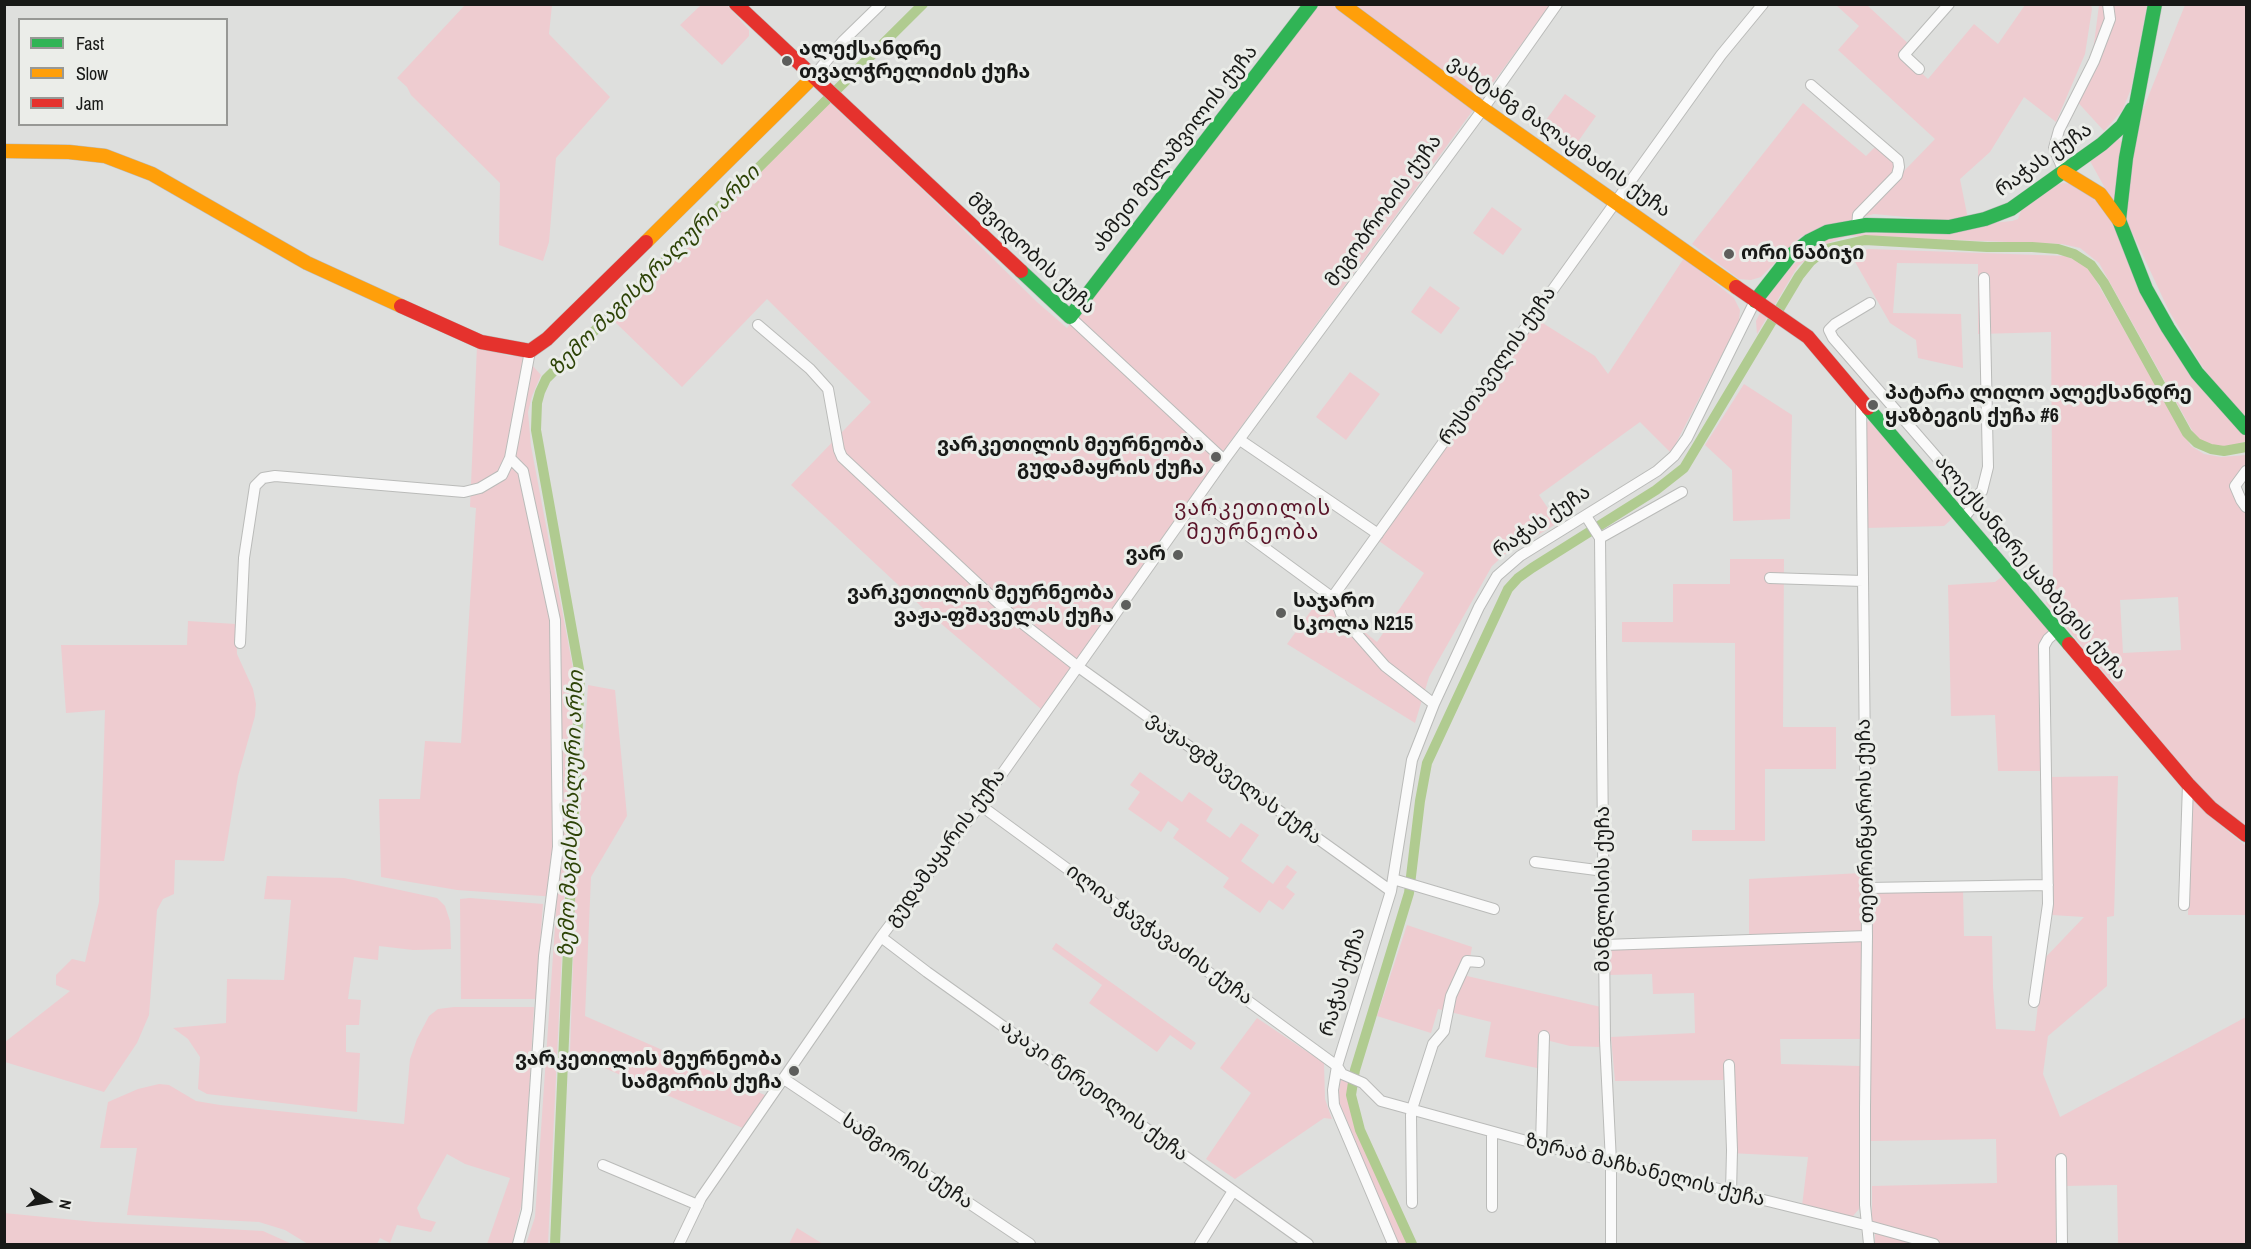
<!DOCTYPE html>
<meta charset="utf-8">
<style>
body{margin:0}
#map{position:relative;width:2251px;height:1249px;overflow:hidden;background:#dedfdd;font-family:"Archivo Narrow",sans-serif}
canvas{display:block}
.frame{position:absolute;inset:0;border:6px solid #181917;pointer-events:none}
.legend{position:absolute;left:18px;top:18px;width:210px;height:108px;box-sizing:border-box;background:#ebede9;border:2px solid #979895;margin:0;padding:8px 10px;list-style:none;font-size:18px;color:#181917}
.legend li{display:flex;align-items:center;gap:12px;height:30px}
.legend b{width:30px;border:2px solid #979895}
.north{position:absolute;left:18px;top:1171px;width:60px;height:60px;-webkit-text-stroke:4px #ebede9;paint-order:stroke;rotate:101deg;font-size:16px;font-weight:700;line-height:24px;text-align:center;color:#181917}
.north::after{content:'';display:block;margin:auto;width:21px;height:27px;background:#181917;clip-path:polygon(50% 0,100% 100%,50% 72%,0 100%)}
</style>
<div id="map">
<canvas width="2251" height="1249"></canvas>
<div class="frame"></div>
<ul class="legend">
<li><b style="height:8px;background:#30b455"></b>Fast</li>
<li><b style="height:8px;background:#ff9f0a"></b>Slow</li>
<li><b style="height:8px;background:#e5322d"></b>Jam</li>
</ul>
<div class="north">N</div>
</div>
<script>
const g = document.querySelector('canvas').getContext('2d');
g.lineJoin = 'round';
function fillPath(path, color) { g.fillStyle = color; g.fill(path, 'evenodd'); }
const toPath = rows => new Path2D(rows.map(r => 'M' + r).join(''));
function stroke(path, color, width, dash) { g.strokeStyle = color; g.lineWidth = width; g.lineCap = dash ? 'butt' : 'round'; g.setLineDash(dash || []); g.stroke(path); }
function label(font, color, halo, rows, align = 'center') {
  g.font = font + ' "Archivo Narrow","Noto Sans Georgian",sans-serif'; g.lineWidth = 6; g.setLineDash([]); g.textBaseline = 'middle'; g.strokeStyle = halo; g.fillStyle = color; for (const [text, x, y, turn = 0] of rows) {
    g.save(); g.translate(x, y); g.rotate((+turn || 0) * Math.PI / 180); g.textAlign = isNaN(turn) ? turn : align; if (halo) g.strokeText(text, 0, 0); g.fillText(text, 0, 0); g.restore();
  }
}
const green = toPath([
 [465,5,552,5,549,34,610,97,556,158,549,242,543,261,499,245,500,183,411,95,407,87,397,78],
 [701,5,727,5,749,30,749,36,722,65,680,25],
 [1317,5,1550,5,1224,450,1041,709,924,609,791,485,871,402,767,299,682,387,615,322,829,102,925,192,1037,302,1067,328],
 [1836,5,1867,5,1914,49,1904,57,1928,79,1974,24,1998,44,2025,5,2091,5,2092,9,2085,54,2056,122,2024,97,1990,152,1960,179,1968,219,1948,221,1874,214,1822,227,1800,237,1761,277,1751,280,1739,279,1692,244,1803,103,1866,156,1876,146,1904,171,1935,139,1838,50,1859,26],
 [2099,5,2147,5,2131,89,2122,111,2104,131,2073,97,2092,59],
 [2185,5,2246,5,2246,418,2219,389,2200,363,2169,311,2124,215,2133,145,2142,112],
 [1565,94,1596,116,1577,143,1546,120],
 [2117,138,2123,142,2117,202,2111,199,2090,161],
 [2063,183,2071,184,2089,193,2110,218,2193,377,2246,437,2246,441,2231,447,2219,447,2200,440,2193,432,2099,263,2080,248,2062,244,1848,236,1825,244,1798,266,1757,334,1756,321,1769,295,1792,266,1814,247,1828,238,1848,234,1890,233,2012,221,2018,219,2023,206,2053,186],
 [1492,207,1522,229,1503,255,1473,233],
 [1869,249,2066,256,2085,265,2091,272,2191,446,2204,454,2221,457,2246,455,2246,466,2242,468,2230,487,2236,501,2246,513,2246,830,2206,795,2046,603,2053,590,2051,332,1978,334,1978,264,1897,263,1893,313,1961,314,1963,368,1918,358,1916,340,1890,323,1850,253],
 [2178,597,2181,650,2123,653,2120,600],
 [1684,258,1734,298,1740,310,1739,321,1671,453,1640,422,1539,495,1558,523,1504,555,1492,566,1429,677,1415,723,1287,644,1321,597,1377,642,1424,573,1379,541,1538,320,1595,356,1608,374],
 [1430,286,1460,308,1441,334,1411,312],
 [477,346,509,356,523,355,541,375,532,396,528,412,531,446,575,679,548,1244,526,1244,535,1217,557,897,457,890,381,877,379,799,420,799,425,741,461,743,476,508,470,507],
 [1350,372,1380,394,1346,440,1316,417],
 [1744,384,1792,415,1790,519,1733,521,1732,470,1705,445],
 [1869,421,1954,517,1944,526,1866,528,1866,423],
 [1730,559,1784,559,1783,727,1836,727,1836,769,1765,769,1765,841,1692,841,1692,830,1735,830,1735,643,1622,642,1622,622,1673,622,1673,584,1730,584],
 [2003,576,2050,630,2042,771,1998,771,1995,715,1951,716,1948,585,1995,582],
 [188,621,236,624,237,654,253,689,256,704,255,716,238,776,224,861,175,860,174,894,163,899,157,910,149,1015,137,1043,104,1092,5,1062,5,1042,70,991,56,985,56,975,72,959,85,962,99,902,105,710,66,713,61,645,187,645],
 [588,685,615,690,627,816,591,877,585,1016,767,1096,745,1129,570,1053,576,875],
 [1140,772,1182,802,1189,792,1213,809,1206,821,1230,838,1241,823,1259,835,1241,861,1273,884,1287,865,1297,872,1286,887,1295,894,1283,910,1269,900,1260,913,1223,887,1229,878,1173,838,1179,829,1168,821,1161,832,1128,809,1140,792,1130,785],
 [2118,776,2114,916,2107,917,2107,986,2048,1036,2043,1074,2060,1117,2246,1017,2246,1244,2118,1244,2117,1185,2064,1186,2066,1244,1944,1244,1872,1224,1872,1186,1997,1183,1996,1139,1871,1141,1871,891,1963,890,1964,936,1992,936,1993,987,1996,1029,2035,1031,2043,960,2084,917,2052,915,2050,777],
 [2191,796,2208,815,2246,846,2246,915,2188,915],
 [1861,873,1861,1039,1780,1039,1781,1064,1860,1066,1859,1209,1853,1216,1839,1217,1802,1206,1808,1157,1730,1153,1726,1080,1615,1081,1611,1037,1695,1033,1694,993,1653,994,1652,974,1608,975,1609,940,1749,935,1749,879],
 [267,876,344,878,437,898,445,906,450,921,451,949,413,950,379,946,378,960,354,957,348,999,361,1000,359,1025,346,1025,346,1052,360,1053,357,1112,207,1094,198,1089,200,1057,188,1039,173,1028,226,1023,227,979,284,980,291,900,264,899],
 [470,898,543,904,536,999,461,999,460,899],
 [1407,925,1472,947,1467,976,1601,1007,1600,1047,1570,1046,1538,1038,1537,1068,1485,1057,1491,1022,1438,1009,1431,1033,1377,1016],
 [1056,943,1196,1043,1191,1050,1170,1035,1157,1052,1089,1003,1102,985,1052,949],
 [454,1007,534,1007,523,1198,512,1244,487,1244,510,1178,465,1164,447,1154,417,1208,421,1218,436,1222,431,1232,397,1225,390,1243,380,1238,377,1244,308,1244,285,1230,259,1222,127,1215,137,1148,100,1148,108,1102,138,1089,159,1084,169,1085,196,1101,220,1105,404,1124,410,1059,417,1039,429,1016,438,1009],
 [1257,1018,1324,1063,1325,1099,1332,1119,1324,1118,1235,1179,1206,1159,1251,1093,1220,1068],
 [1341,1078,1348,1082,1348,1101,1360,1137,1408,1244,1399,1244,1362,1157,1338,1099],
 [4,1213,95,1222,263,1231,292,1244,5,1244],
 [797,1228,823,1244,789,1244],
 [1875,1234,1879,1234,1917,1244,1875,1244]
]);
const canal = toPath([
 [555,1244,580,675,536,430,537,403,540,392,546,379,923,4],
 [1412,1244,1360,1130,1351,1095,1355,1070,1409,893,1420,801,1427,763,1508,589,1518,578,1532,568,1656,490,1684,468,1799,276,1811,261,1826,249,1865,240,1987,247,2032,247,2058,249,2074,254,2091,265,2104,283,2187,433,2197,443,2211,449,2224,451,2246,447]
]);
const street = toPath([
 [1919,69,1904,55,1949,4],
 [813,77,843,41,881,4],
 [1811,85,1898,160,1899,167,1897,175,1858,215,1857,226],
 [2064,172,2054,148,2059,130,2094,61,2110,19,2108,4],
 [1870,303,1835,324,1829,330,1833,338,1973,499,1970,510,1963,519],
 [1070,317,1224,460],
 [758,325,810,369,828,389,839,450,842,457,1008,612,1077,666,1391,891],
 [1861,398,1867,936,1865,1108,1865,1205,1869,1244],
 [1240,440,1378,534],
 [510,458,523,471,555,620,558,847,544,956,527,1210,518,1244],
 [2246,471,2235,486,2241,500,2246,507],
 [1198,499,1329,595,1334,595],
 [1973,499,1982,491,1988,467,1984,278],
 [1586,516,1600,538,1605,1040,1611,1162,1611,1244],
 [1600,538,1682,492],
 [1770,578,1863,581],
 [1334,595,1693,94,1721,55,1763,4],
 [1334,595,1342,617,1385,666,1434,704],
 [240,643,244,558,255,486,263,478,275,476,464,492,480,488,502,475,510,458,530,351],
 [980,805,1337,1066,1342,1074,1363,1083,1381,1101,1541,1145,1869,1226,1934,1244],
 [1535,862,1604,871],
 [1393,879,1494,909],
 [1867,888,2048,885],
 [2184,905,2188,784],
 [881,937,927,972,1308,1244],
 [1604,945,1867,936],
 [2034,1002,2048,904,2044,646,2048,639,2057,631],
 [1729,1065,1732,1150,1731,1193],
 [784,1079,1030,1244],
 [1492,1132,1492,1207],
 [1541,1145,1544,1036],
 [2061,1159,2062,1244],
 [603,1165,698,1205],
 [1412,1203,1411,1115,1412,1109,1433,1044,1444,1031,1451,996,1467,961,1479,962],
 [679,1244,701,1198,881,937,980,805,1224,460,1483,109,1557,4],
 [1200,1244,1233,1191],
 [1393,1244,1334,1105,1333,1090,1337,1066,1391,891,1412,760,1434,704,1479,607,1497,576,1520,556,1657,471,1674,456,1687,438,1755,301]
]);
const fast = toPath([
 [2155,4,2126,158,2119,220,2146,289,2168,328,2197,373,2246,428],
 [1021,271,1070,317,1311,4],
 [1755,301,1791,255,1809,241,1827,232,1866,225,1949,227,1985,219,2011,209,2102,144,2122,126,2132,109],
 [1868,408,2069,644]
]);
const slow = toPath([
 [1342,4,1483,109,1736,287],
 [4,151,69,152,105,156,152,174,307,263,401,306],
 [2064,172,2100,194,2119,220],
 [646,242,813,77]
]);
const jam = toPath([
 [736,4,1021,271],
 [1736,287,1808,337,1868,408],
 [401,306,481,342,530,351,547,339,646,242],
 [2069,644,2188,784,2211,808,2246,835]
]);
const markers = [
 [787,61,6,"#5d5e5c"],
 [1729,254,6,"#5d5e5c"],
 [1873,405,6,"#5d5e5c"],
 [1216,457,6,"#5d5e5c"],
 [1178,555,6,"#5d5e5c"],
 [1126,605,6,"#5d5e5c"],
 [1281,613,6,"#5d5e5c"],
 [794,1071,6,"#5d5e5c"]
];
const poiNames = [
 ["ალექსანდრე",799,50],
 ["თვალჭრელიძის ქუჩა",799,73],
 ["ორი ნაბიჯი",1741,254],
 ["პატარა ლილო ალექსანდრე",1885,394],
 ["ყაზბეგის ქუჩა #6",1885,417],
 ["ვარკეთილის მეურნეობა",1204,446,"right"],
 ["გუდამაყრის ქუჩა",1204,469,"right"],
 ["ვარ",1166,555,"right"],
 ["ვარკეთილის მეურნეობა",1114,594,"right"],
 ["ვაჟა-ფშაველას ქუჩა",1114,617,"right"],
 ["საჯარო",1293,602],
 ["სკოლა N215",1293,625],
 ["ვარკეთილის მეურნეობა",782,1060,"right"],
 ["სამგორის ქუჩა",782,1083,"right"]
];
const streetNames = [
 ["ვახტანგ მალაყმაძის ქუჩა",1559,137,35],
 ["ახმეთ მელაშვილის ქუჩა",1175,149,-52],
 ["რაჭას ქუჩა",2044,160,-35],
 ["მეგობრობის ქუჩა",1384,211,-54],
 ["მშვიდობის ქუჩა",1031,254,43],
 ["რუსთაველის ქუჩა",1498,366,-55],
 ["რაჭას ქუჩა",1542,522,-34],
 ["ალექსანდრე ყაზბეგის ქუჩა",2030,568,50],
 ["ვაჟა-ფშაველას ქუჩა",1234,779,36],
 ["თეთრიწყაროს ქუჩა",1866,821,-91],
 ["გუდამაყარის ქუჩა",946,848,-54],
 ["მანგლისის ქუჩა",1604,889,-90],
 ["ილია ჭავჭავაძის ქუჩა",1159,935,36],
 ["რაჭას ქუჩა",1343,982,-73],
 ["აკაკი წერეთლის ქუჩა",1094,1091,36],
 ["სამგორის ქუჩა",907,1162,34],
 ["ზურაბ მაჩხანელის ქუჩა",1645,1171,14]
];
const waterNames = [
 ["ზემო მაგისტრალური არხი",655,271,-45],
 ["ზემო მაგისტრალური არხი",572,814,-88]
];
const neighbourhoodNames = [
 ["ვარკეთილის",1253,509],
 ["მეურნეობა",1253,533]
];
fillPath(green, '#eeccd0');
stroke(canal, '#b0cb90', 10);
stroke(street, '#babbb9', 12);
stroke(fast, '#babbb9', 15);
stroke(slow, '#babbb9', 15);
stroke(jam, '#babbb9', 15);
stroke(street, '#fafafa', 10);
stroke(fast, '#30b455', 14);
stroke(slow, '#ff9f0a', 14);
stroke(jam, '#e5322d', 14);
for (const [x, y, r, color] of markers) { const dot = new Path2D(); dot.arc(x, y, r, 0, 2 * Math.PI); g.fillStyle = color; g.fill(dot); stroke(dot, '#ebede9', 2); }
label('bold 20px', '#181917', '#ebede9', poiNames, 'left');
label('20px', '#181917', '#ebede9', streetNames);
label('italic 21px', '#2d4306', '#ebede9', waterNames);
g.letterSpacing = '1.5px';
label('21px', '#591428', '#ebede9', neighbourhoodNames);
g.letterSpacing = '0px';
</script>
